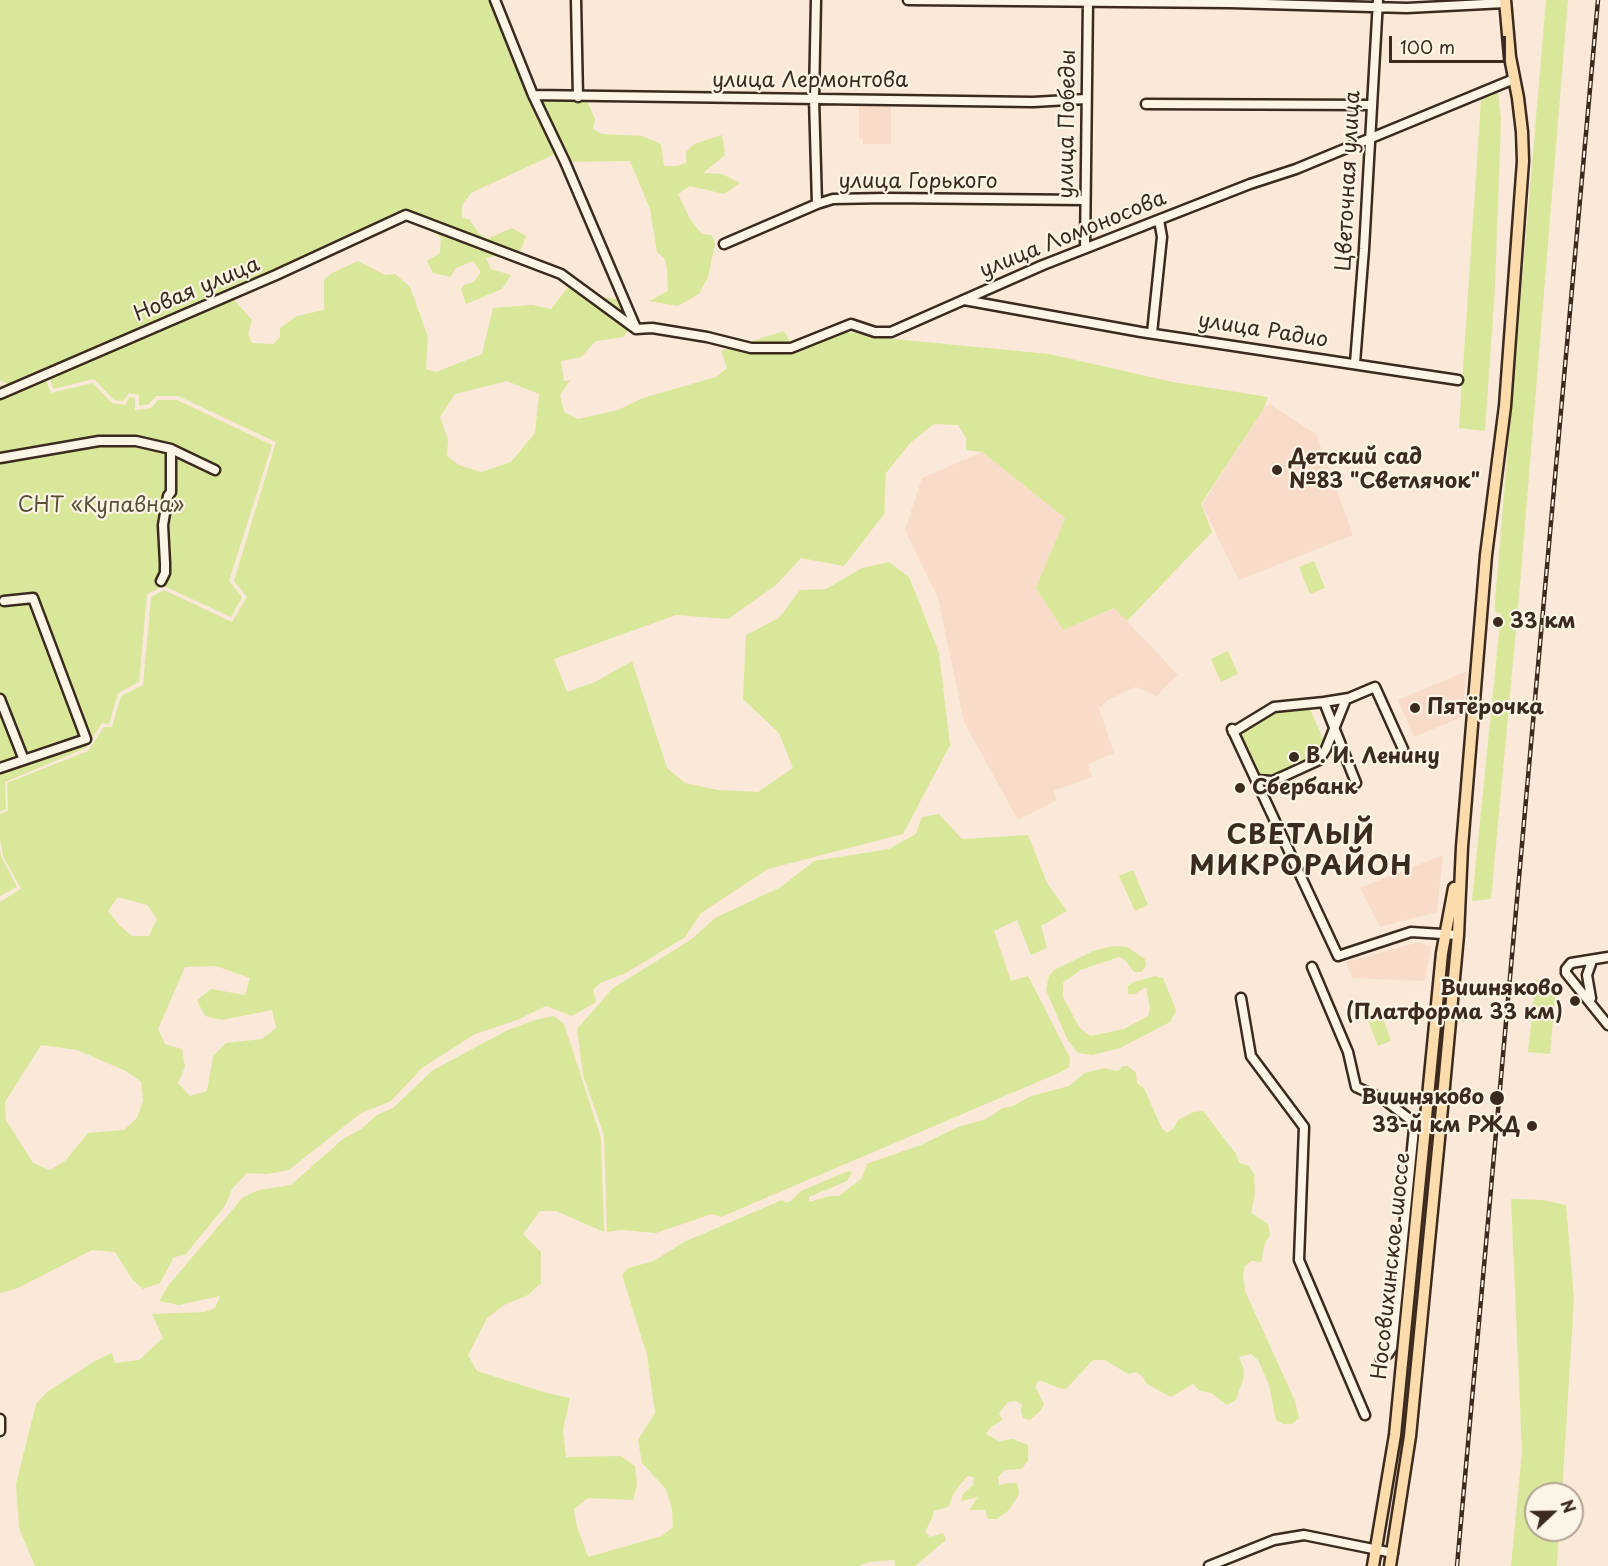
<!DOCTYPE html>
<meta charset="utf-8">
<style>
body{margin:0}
#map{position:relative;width:1608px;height:1566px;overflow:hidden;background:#fae9d8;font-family:"Playpen Sans",sans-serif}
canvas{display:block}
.north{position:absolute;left:1524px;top:1482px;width:60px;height:60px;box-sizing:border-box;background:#fcf5e5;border:2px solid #afa495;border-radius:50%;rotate:68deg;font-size:16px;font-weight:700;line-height:24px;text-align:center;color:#3b2a1e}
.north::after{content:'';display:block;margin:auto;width:21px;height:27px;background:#3b2a1e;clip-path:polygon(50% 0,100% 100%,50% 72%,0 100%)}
.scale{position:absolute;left:1389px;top:36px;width:117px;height:27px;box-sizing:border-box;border:3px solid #3b2a1e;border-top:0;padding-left:8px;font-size:18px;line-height:21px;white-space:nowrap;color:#3b2a1e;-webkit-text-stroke:4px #fcf5e5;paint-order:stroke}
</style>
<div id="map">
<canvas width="1608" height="1566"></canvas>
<div class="north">N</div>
<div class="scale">100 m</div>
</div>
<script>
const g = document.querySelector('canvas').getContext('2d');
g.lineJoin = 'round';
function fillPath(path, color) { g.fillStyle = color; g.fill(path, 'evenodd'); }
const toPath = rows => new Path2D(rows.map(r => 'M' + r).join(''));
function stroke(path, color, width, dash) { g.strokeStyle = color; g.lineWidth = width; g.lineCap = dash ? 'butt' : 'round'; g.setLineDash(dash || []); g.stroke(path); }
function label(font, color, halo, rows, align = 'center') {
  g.font = font + ' "Playpen Sans",sans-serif'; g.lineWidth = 4.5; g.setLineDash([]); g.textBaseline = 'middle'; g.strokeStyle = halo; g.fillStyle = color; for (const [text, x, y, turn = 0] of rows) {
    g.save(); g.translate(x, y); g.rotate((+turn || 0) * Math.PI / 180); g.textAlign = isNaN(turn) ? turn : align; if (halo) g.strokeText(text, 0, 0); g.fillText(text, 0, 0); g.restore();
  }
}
const built = toPath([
 [859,102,891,102,891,144,863,144,863,139,859,139],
 [1269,404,1316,434,1353,535,1239,580,1202,505,1261,412],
 [982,452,1065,518,1036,588,1063,630,1115,608,1178,675,1162,690,1157,697,1142,689,1135,687,1108,700,1099,708,1114,753,1088,764,1092,777,1053,791,1057,800,1018,820,964,722,938,598,905,530,922,478],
 [1467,671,1462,717,1414,737,1398,700],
 [1443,855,1437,912,1380,927,1360,888],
 [1419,942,1431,946,1425,981,1352,978,1346,962]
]);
const green = toPath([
 [0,0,499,0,534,90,573,95,584,94,595,119,593,129,602,134,642,136,661,144,664,166,677,166,686,163,686,152,694,144,722,135,725,155,703,173,722,174,740,183,724,194,690,186,678,194,690,219,702,234,712,235,715,244,708,277,699,294,678,306,649,301,668,291,667,269,665,259,657,252,650,209,630,161,565,162,555,154,471,193,462,205,462,218,469,219,479,233,487,239,512,228,526,236,521,250,486,258,491,269,511,275,502,289,466,304,461,289,464,285,474,282,481,272,473,261,456,268,450,277,433,273,427,261,440,253,441,238,412,212,402,213,336,246,9,385,0,380],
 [1546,0,1568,0,1519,597,1491,899,1472,901,1501,613,1495,612,1495,601],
 [1498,91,1501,119,1495,287,1485,431,1459,428,1481,100],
 [358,261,385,275,395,274,410,287,428,337,426,369,436,372,482,354,493,308,532,305,551,309,569,286,579,285,596,296,616,299,629,327,624,337,596,341,581,357,561,361,564,381,570,380,560,395,564,412,578,419,618,410,643,398,716,377,727,368,721,351,784,331,791,343,829,329,894,339,1049,354,1173,382,1268,397,1264,408,1201,504,1212,532,1127,621,1114,608,1063,630,1036,588,1065,518,982,452,966,450,966,438,958,425,934,424,910,443,886,473,884,514,844,566,801,558,776,585,728,619,676,615,554,659,567,692,595,682,632,661,667,768,685,783,718,790,758,792,793,768,779,733,743,699,746,635,779,618,800,590,826,589,862,568,889,562,909,577,939,653,950,745,903,834,768,869,701,913,685,937,626,973,600,983,593,990,596,1002,572,1016,546,1006,517,1020,475,1034,422,1068,391,1101,361,1113,289,1170,267,1174,247,1173,232,1189,225,1206,185,1255,174,1257,160,1283,143,1289,132,1279,115,1252,92,1250,18,1288,0,1293,0,902,21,889,3,856,0,839,0,814,8,811,7,783,88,751,104,727,112,727,121,696,143,685,151,597,164,590,232,622,247,597,234,581,276,442,178,396,156,396,149,404,139,406,139,395,129,393,123,401,114,400,94,379,53,389,49,375,231,296,252,320,248,334,252,343,273,344,280,337,280,328,297,316,324,310,324,280,332,273],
 [507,381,539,394,535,433,511,462,481,472,459,465,447,456,448,440,440,417,455,394],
 [118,897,147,905,157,919,149,936,132,936,119,925,108,911],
 [216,966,250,978,245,995,211,989,197,1000,205,1016,222,1020,272,1010,276,1028,262,1039,226,1043,213,1056,207,1091,190,1096,178,1083,185,1067,182,1049,165,1044,158,1029,185,967],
 [41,1045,77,1050,126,1071,141,1082,143,1101,137,1118,124,1130,88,1133,65,1161,50,1170,33,1163,6,1120,5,1102],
 [46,380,51,393,93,383,112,403,125,405,130,397,135,398,135,410,151,408,158,400,177,400,272,445,229,581,242,597,231,617,164,586,147,594,139,682,118,693,109,724,102,723,86,748,5,782,6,809,0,811,0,385,8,390],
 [1314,561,1325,588,1310,594,1299,567],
 [1228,651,1238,674,1221,682,1211,659],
 [1308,705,1327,747,1316,760,1272,778,1257,778,1237,734,1248,724,1265,716],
 [939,814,962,839,1028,835,1047,883,1067,911,1041,926,1047,948,1031,955,1017,920,994,931,1011,981,1028,976,1070,1058,1069,1067,1061,1072,721,1217,712,1214,656,1233,621,1230,607,1232,604,1135,583,1075,577,1029,613,988,692,939,715,918,781,887,814,861,889,849,916,834,922,817],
 [0,849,1,856,17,887,0,896],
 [1133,870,1148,905,1135,911,1119,876],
 [1113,946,1127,947,1145,959,1146,966,1141,972,1134,972,1125,960,1119,957,1080,970,1063,983,1063,997,1079,1027,1090,1036,1124,1029,1148,1016,1150,1008,1146,987,1135,994,1128,994,1128,986,1134,982,1155,976,1163,978,1176,1010,1170,1022,1120,1048,1092,1055,1078,1053,1068,1041,1046,990,1049,976,1054,970,1093,951],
 [1544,978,1556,988,1550,1054,1528,1052,1536,980],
 [1380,1010,1391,1041,1378,1046,1366,1015],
 [554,1016,564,1024,601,1138,604,1232,556,1211,540,1211,523,1234,541,1252,541,1283,528,1295,504,1305,487,1318,468,1355,477,1371,547,1393,570,1398,563,1429,566,1457,621,1456,635,1466,637,1485,633,1500,588,1498,574,1509,577,1527,588,1557,662,1536,673,1527,672,1509,666,1489,642,1463,638,1440,655,1413,647,1355,622,1275,628,1268,654,1261,684,1242,782,1200,786,1203,791,1201,801,1191,848,1171,852,1172,847,1181,809,1197,809,1202,829,1196,839,1196,862,1178,867,1164,872,1162,921,1145,958,1127,986,1119,1003,1108,1013,1106,1031,1096,1069,1086,1085,1073,1105,1068,1115,1071,1120,1070,1123,1066,1128,1066,1136,1073,1137,1083,1144,1088,1161,1127,1167,1133,1174,1128,1178,1120,1194,1112,1203,1111,1236,1154,1239,1163,1249,1166,1254,1174,1255,1194,1251,1213,1268,1224,1270,1235,1265,1243,1261,1262,1251,1261,1245,1266,1243,1275,1245,1291,1295,1401,1299,1418,1292,1424,1283,1424,1276,1420,1269,1385,1258,1360,1251,1354,1239,1357,1244,1370,1243,1380,1236,1400,1227,1405,1211,1393,1200,1391,1193,1384,1171,1397,1147,1384,1143,1377,1136,1372,1128,1374,1105,1360,1093,1360,1066,1389,1059,1388,1039,1380,1035,1386,1044,1404,1041,1410,1030,1420,1023,1418,1021,1412,1022,1404,1015,1401,1008,1402,999,1413,1002,1420,990,1428,986,1434,999,1441,1013,1439,1028,1445,1028,1461,1021,1469,1005,1470,998,1477,999,1486,1006,1483,1017,1483,1019,1494,1009,1510,997,1519,988,1519,985,1510,969,1510,978,1497,961,1501,963,1494,973,1485,974,1477,967,1476,954,1493,948,1507,934,1511,932,1518,925,1532,930,1537,943,1533,946,1540,915,1566,895,1566,894,1560,869,1562,858,1566,35,1566,19,1528,16,1484,36,1404,47,1392,95,1361,112,1353,115,1363,139,1360,163,1338,152,1314,204,1312,215,1308,220,1296,179,1305,159,1301,168,1286,243,1197,259,1190,291,1185,343,1139,361,1129,377,1115,393,1108,433,1070,508,1030,535,1020],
 [1511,1199,1542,1200,1566,1205,1574,1298,1562,1494,1536,1494,1536,1530,1559,1530,1557,1566,1511,1566,1522,1452]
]);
const minor = toPath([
 [495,0,533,95,565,162,636,328],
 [576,0,578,97],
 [816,0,814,98,817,204],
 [908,0,1230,3,1407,8,1505,3],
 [533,95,1033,102,1086,99],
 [1146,104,1372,105],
 [724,244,817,204,833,199,886,198,1085,200],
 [1085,248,1088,0],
 [964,300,1141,332,1458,380],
 [636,329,652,328,707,337,751,348,791,348,851,324,875,332,891,332,1043,265,1250,184,1296,169,1514,79],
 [1152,333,1162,237,1159,220],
 [1355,363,1364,249,1378,0],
 [0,394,276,275,406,215,561,274,636,329],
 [0,458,99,441,136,441,171,449,215,470],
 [161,581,165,573,165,563,163,525,168,496,171,492,171,449],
 [0,699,24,760],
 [1232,729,1338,956,1411,932,1458,935],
 [1233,732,1274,707,1324,702],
 [0,768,86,739,33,598,4,601],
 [1256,780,1273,781,1319,760,1326,749,1346,699],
 [1356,783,1324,702,1349,698,1375,687,1403,749],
 [1608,957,1571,963,1566,969,1566,973,1608,1025],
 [1312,967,1348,1052,1356,1087,1385,1100,1412,1121,1414,1129,1392,1348,1388,1354,1381,1359],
 [1241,998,1251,1056,1304,1127,1299,1260,1365,1415],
 [1591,998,1587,975,1592,961],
 [0,1419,0,1431],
 [1209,1566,1274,1540,1304,1535,1393,1553]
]);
const major = toPath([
 [1373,1566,1395,1435,1442,953,1454,888],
 [1390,1566,1410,1436,1442,1108,1458,935,1462,847,1486,555,1505,406,1523,161,1522,132,1518,98,1510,57,1505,0]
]);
const rail = toPath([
 [1457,1566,1598,0]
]);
const markers = [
 [1277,470,6,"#3b2a1e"],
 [1498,622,6,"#3b2a1e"],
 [1415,708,6,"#3b2a1e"],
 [1294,757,6,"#3b2a1e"],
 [1240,788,6,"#3b2a1e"],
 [1575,1001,6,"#3b2a1e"],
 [1497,1098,8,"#3b2a1e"],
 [1532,1126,6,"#3b2a1e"]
];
const streetNames = [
 ["улица Лермонтова",810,81],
 ["улица Победы",1068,124,-89],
 ["Цветочная улица",1349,181,-87],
 ["улица Горького",918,182],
 ["улица Ломоносова",1073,235,-22],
 ["Новая улица",197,290,-23],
 ["улица Радио",1263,331,9],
 ["Носовихинское шоссе",1392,1266,-84]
];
const poiNames = [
 ["Детский сад",1289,458],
 ["№83 \"Светлячок\"",1289,482],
 ["33 км",1510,622],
 ["Пятёрочка",1427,708],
 ["В. И. Ленину",1306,757],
 ["Сбербанк",1252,788],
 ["Вишняково",1563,989,"right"],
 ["(Платформа 33 км)",1563,1013,"right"],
 ["Вишняково",1484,1098,"right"],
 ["33-й км РЖД",1520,1126,"right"]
];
const parkNames = [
 ["СНТ «Купавна»",101,506]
];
const districtNames = [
 ["СВЕТЛЫЙ",1301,837],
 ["МИКРОРАЙОН",1301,868]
];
fillPath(built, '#f8dbc9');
fillPath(green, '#d8e79a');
stroke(minor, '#3b2a1e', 13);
stroke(major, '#3b2a1e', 15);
stroke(minor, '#fcf5e5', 8);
stroke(major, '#fcdcac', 10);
stroke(rail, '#3b2a1e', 4.5);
stroke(rail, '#fcf5e5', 2, [7]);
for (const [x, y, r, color] of markers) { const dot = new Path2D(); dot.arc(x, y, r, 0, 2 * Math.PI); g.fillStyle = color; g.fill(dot); stroke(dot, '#fcf5e5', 2); }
label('21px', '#3b2a1e', '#fcf5e5', streetNames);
label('bold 21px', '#3b2a1e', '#fcf5e5', poiNames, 'left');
label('21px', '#5a5037', '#fcf5e5', parkNames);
g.letterSpacing = '1.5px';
label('bold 27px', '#3b2a1e', '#fcf5e5', districtNames);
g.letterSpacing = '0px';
</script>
